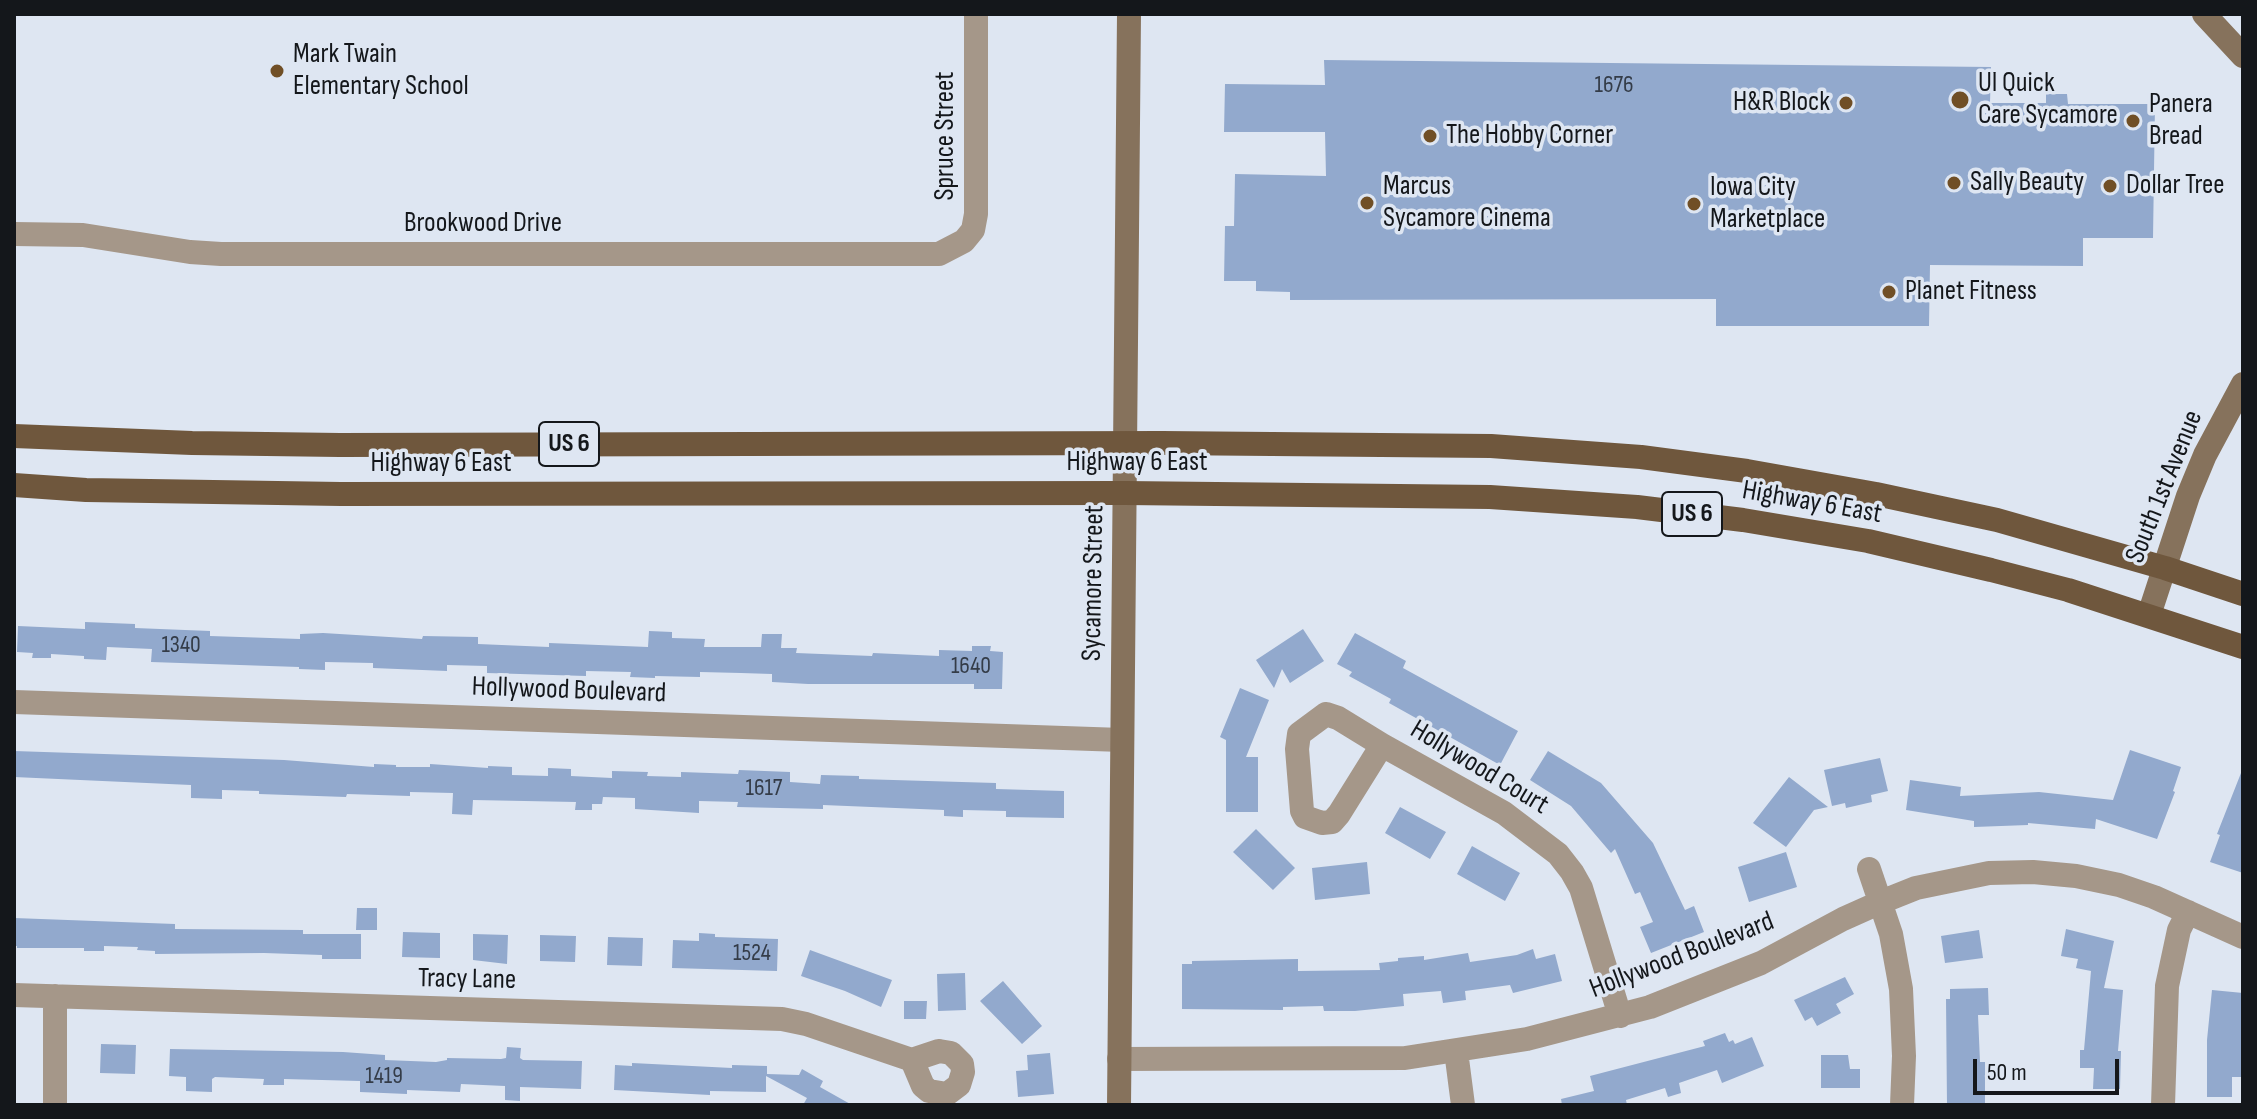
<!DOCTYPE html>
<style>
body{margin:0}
#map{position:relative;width:2257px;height:1119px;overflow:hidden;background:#dee6f2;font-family:"Sofia Sans Condensed",sans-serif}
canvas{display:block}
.frame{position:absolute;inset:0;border:16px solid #14171b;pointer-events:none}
.scale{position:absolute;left:1973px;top:1059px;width:146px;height:36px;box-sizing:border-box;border:4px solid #14171b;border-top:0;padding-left:10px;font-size:24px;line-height:28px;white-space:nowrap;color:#14171b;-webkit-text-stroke:6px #dee6f2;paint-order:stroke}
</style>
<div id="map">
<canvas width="2257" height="1119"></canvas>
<div class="frame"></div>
<div class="scale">50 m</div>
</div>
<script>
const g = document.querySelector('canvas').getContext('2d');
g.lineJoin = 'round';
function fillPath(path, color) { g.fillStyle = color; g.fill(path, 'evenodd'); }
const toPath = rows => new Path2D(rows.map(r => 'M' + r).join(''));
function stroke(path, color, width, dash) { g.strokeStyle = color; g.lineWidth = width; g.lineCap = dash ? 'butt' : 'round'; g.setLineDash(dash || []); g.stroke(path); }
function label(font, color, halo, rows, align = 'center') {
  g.font = font + ' "Sofia Sans Condensed",sans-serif'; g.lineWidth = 7; g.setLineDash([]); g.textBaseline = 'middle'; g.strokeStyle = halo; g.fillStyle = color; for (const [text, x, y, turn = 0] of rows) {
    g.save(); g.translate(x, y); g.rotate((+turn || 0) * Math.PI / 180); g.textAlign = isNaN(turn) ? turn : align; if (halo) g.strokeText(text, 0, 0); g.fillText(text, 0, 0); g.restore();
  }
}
const building = toPath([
 [1324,60,1991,67,1990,103,2046,103,2046,94,2067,94,2068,104,2155,104,2153,238,2083,238,2083,266,1930,265,1929,326,1716,326,1716,299,1290,300,1290,292,1256,291,1256,281,1224,281,1225,226,1234,226,1235,174,1326,176,1325,132,1224,132,1225,84,1325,85],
 [85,622,135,624,135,628,210,631,210,636,300,639,300,634,323,633,422,639,423,636,478,637,478,644,549,647,549,643,648,647,649,631,672,632,672,638,705,639,704,647,761,647,762,634,782,634,781,648,797,648,796,653,872,656,873,653,939,656,939,650,972,651,972,646,991,646,990,651,1003,652,1002,689,974,689,974,684,808,684,772,682,772,674,741,673,700,672,700,677,655,676,655,678,630,677,631,672,586,671,586,676,487,673,487,666,447,665,447,671,373,668,373,663,325,662,325,670,299,669,299,667,151,662,152,649,107,647,106,660,84,659,84,656,51,654,51,658,32,658,33,653,17,652,18,626,85,629],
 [1303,629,1324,661,1290,683,1282,669,1274,688,1256,660],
 [1355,633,1406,661,1403,668,1518,731,1500,765,1389,703,1391,699,1349,676,1352,672,1337,664],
 [1240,688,1269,700,1246,757,1258,757,1258,812,1226,812,1226,740,1220,737],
 [2130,750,2181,767,2173,791,2175,792,2157,839,2096,819,2095,829,2028,823,2028,825,1974,827,1974,821,1906,810,1910,780,1961,787,1960,796,2039,792,2113,800],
 [14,751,284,760,374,767,374,764,396,765,396,767,430,767,430,764,488,768,488,766,512,767,512,775,548,776,548,768,571,769,571,776,612,778,612,771,648,772,647,776,681,777,681,772,738,774,739,770,790,772,790,782,820,784,821,775,859,776,859,779,996,783,996,789,1064,791,1064,818,1006,817,1006,811,963,810,963,817,944,816,944,810,823,805,823,809,737,807,738,802,699,801,699,813,635,809,635,798,603,797,602,804,592,804,592,810,575,810,576,802,473,800,472,815,452,814,453,793,410,792,410,796,347,794,346,797,259,794,259,791,222,790,222,799,191,798,191,785,14,777],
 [1548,751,1601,783,1653,843,1685,910,1694,906,1704,932,1651,953,1640,927,1653,922,1640,892,1635,894,1615,849,1611,853,1571,806,1530,780],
 [1880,758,1888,791,1871,795,1872,802,1846,808,1845,803,1832,806,1824,770],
 [2241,773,2243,773,2243,873,2210,862,2220,835,2217,834],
 [1789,777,1828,807,1814,810,1786,847,1753,823],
 [1400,807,1446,832,1430,859,1385,833],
 [1256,829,1295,868,1273,890,1233,852],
 [1472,846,1520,873,1505,901,1457,874],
 [1786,852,1797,887,1749,902,1738,867],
 [1367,862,1370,894,1315,900,1312,868],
 [357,908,377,908,377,930,356,930],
 [14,918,175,924,175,929,303,930,303,934,361,934,361,959,322,959,322,955,264,953,155,954,155,951,137,950,138,947,104,946,104,951,84,951,84,948,17,948,17,946,14,946],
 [2066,929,2114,941,2104,988,2123,990,2118,1051,2121,1051,2120,1089,2093,1089,2094,1068,2080,1068,2080,1050,2084,1050,2091,971,2076,968,2078,959,2061,956],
 [1979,930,1983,958,1945,963,1941,936],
 [403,932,440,933,440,958,402,957],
 [699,933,715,934,715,937,778,939,777,971,672,968,673,940,699,941],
 [473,934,508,935,507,964,473,960],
 [540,935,576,936,575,962,540,961],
 [608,937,643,938,642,966,607,965],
 [1533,949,1536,959,1555,954,1562,981,1513,993,1510,985,1465,991,1466,1000,1443,1003,1441,991,1403,994,1404,1006,1355,1011,1324,1011,1323,1006,1283,1007,1283,1010,1182,1009,1182,964,1192,964,1192,961,1298,959,1298,971,1380,970,1379,963,1398,961,1398,958,1424,956,1424,960,1468,953,1470,962,1517,955],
 [810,950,892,980,881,1007,845,991,801,976],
 [965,973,966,1010,938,1011,937,974],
 [1845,977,1854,994,1836,1004,1841,1013,1817,1026,1812,1017,1805,1021,1794,1000],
 [1003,981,1042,1026,1022,1044,980,1001],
 [1988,988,1989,1015,1978,1015,1980,1062,1985,1062,1985,1105,1947,1105,1946,999,1950,999,1950,989],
 [2212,990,2243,993,2243,1077,2232,1077,2232,1097,2207,1097,2207,1040],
 [904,1001,927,1001,926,1019,904,1019],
 [1725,1033,1729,1042,1733,1040,1735,1044,1752,1037,1764,1066,1722,1083,1717,1070,1679,1083,1681,1093,1668,1097,1665,1088,1626,1100,1627,1105,1562,1105,1561,1099,1594,1091,1590,1076,1705,1046,1703,1041],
 [101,1044,136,1045,135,1074,100,1073],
 [507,1047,521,1048,520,1058,523,1060,582,1061,581,1089,520,1087,520,1101,505,1100,505,1086,461,1084,460,1092,407,1090,407,1094,360,1092,360,1081,284,1079,284,1085,263,1085,264,1079,215,1077,212,1079,212,1092,186,1091,186,1077,169,1076,170,1049,343,1052,385,1055,385,1060,436,1062,447,1060,447,1058,501,1059,506,1058],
 [1050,1053,1054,1094,1018,1097,1016,1071,1028,1070,1027,1055],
 [1821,1055,1848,1055,1850,1069,1860,1069,1860,1088,1821,1088],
 [632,1063,732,1068,732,1065,767,1066,767,1074,799,1075,802,1069,823,1081,820,1087,852,1105,803,1105,807,1098,766,1076,766,1092,710,1091,710,1095,614,1090,615,1065,632,1066]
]);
const street = toPath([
 [14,234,83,235,190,252,221,254,939,254,964,241,973,230,976,214,976,14],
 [14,702,1122,740],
 [1326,714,1338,718,1382,745,1339,814,1332,822,1322,823,1305,817,1302,811,1297,749,1299,734,1326,714],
 [1382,745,1504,813,1558,854,1572,872,1581,888,1620,1016],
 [1869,869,1891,934,1901,989,1904,1056,1902,1105],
 [14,995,782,1019,806,1024,912,1060],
 [939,1051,951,1053,962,1064,963,1072,959,1085,947,1094,929,1091,923,1086,912,1060,939,1051],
 [1456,1051,1463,1105],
 [1119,1059,1405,1058,1527,1039,1650,1007,1761,963,1843,919,1881,902,1916,888,1989,873,2033,872,2076,876,2119,885,2154,897,2243,937],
 [55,1105,55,996],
 [2163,1105,2167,986,2179,930,2188,912]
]);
const secondary = toPath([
 [2204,14,2243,56],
 [2149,615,2188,496,2205,455,2243,384],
 [1119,1105,1129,14]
]);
const primary = toPath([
 [14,436,192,443,340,445,1162,443,1491,446,1641,457,1747,471,1876,494,1997,520,2165,568,2243,594],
 [14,485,86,490,341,494,1125,493,1490,497,1637,507,1743,520,1868,541,1991,570,2068,590,2243,647]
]);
const markers = [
 [277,71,8,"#704f26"],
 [1960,100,10,"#704f26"],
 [1846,103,8,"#704f26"],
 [2133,121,8,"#704f26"],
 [1430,136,8,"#704f26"],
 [1954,183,8,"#704f26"],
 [2110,186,8,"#704f26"],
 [1367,203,8,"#704f26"],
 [1694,204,8,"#704f26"],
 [1889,292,8,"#704f26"]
];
const numberNames = [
 ["1676",1614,86],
 ["1340",181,646],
 ["1640",971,667],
 ["1617",764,789],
 ["1524",752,954],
 ["1419",384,1077]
];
const shields = [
 [569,444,60],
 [1692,514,60]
];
const shieldNames = [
 ["US 6",569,444],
 ["US 6",1692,514]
];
const poiNames = [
 ["Mark Twain",293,55],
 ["Elementary School",293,87],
 ["UI Quick",1978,84],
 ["Care Sycamore",1978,116],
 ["H&R Block",1830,103,"right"],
 ["Panera",2149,105],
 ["Bread",2149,137],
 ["The Hobby Corner",1446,136],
 ["Sally Beauty",1970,183],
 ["Dollar Tree",2126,186],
 ["Marcus",1383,187],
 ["Sycamore Cinema",1383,219],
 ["Iowa City",1710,188],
 ["Marketplace",1710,220],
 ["Planet Fitness",1905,292]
];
const streetNames = [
 ["Spruce Street",946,136,-90],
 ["Brookwood Drive",483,224],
 ["Highway 6 East",1137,463],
 ["Highway 6 East",441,464],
 ["South 1st Avenue",2165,487,-68],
 ["Highway 6 East",1812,503,10],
 ["Sycamore Street",1094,583,-89],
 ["Hollywood Boulevard",569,691,2],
 ["Hollywood Court",1479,768,31],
 ["Hollywood Boulevard",1682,956,-21],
 ["Tracy Lane",467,980,1]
];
fillPath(building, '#92a9cd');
stroke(street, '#a59789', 24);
stroke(secondary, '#86725c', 24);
stroke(primary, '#6f573d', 24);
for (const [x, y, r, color] of markers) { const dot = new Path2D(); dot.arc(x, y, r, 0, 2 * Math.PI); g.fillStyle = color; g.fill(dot); stroke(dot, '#dee6f2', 3); }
label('24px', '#343c48', null, numberNames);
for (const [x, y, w] of shields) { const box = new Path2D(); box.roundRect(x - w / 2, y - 22, w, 44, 6); g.fillStyle = '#dee6f2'; g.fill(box); stroke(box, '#14171b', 2); }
label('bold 26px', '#14171b', null, shieldNames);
label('28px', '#14171b', '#dee6f2', poiNames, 'left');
label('28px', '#14171b', '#dee6f2', streetNames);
</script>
